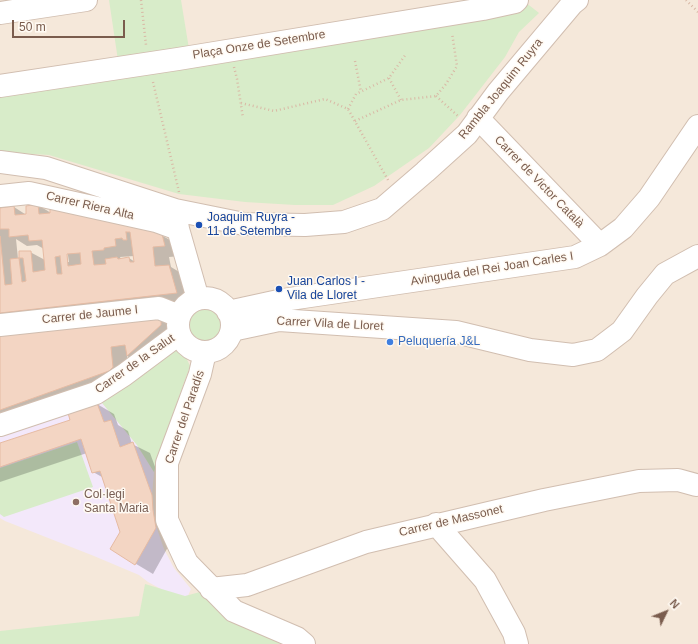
<!DOCTYPE html>
<meta charset="utf-8">
<style>
body{margin:0}
#map{position:relative;width:698px;height:644px;overflow:hidden;background:#fdf6ec;font-family:Helvetica,sans-serif}
canvas{display:block}
.north{position:absolute;left:646px;top:592px;width:40px;height:40px;-webkit-text-stroke:3px #fffaf3;paint-order:stroke;rotate:47deg;font-size:11px;font-weight:700;line-height:16px;text-align:center;color:#7a5c4d}
.north::after{content:'';display:block;margin:auto;width:14px;height:18px;background:#7a5c4d;clip-path:polygon(50% 0,100% 100%,50% 72%,0 100%)}
.scale{position:absolute;left:12px;top:20px;width:113px;height:18px;box-sizing:border-box;border:2px solid #7a5c4d;border-top:0;padding-left:5px;font-size:12px;line-height:14px;white-space:nowrap;color:#7a5c4d;-webkit-text-stroke:3px #fffaf3;paint-order:stroke}
</style>
<div id="map">
<canvas width="698" height="644"></canvas>
<div class="north">N</div>
<div class="scale">50 m</div>
</div>
<script>
const g = document.querySelector('canvas').getContext('2d');
g.lineJoin = 'round';
function fillPath(path, color) { g.fillStyle = color; g.fill(path, 'evenodd'); }
const toPath = rows => new Path2D(rows.map(r => 'M' + r).join(''));
function stroke(path, color, width, dash) { g.strokeStyle = color; g.lineWidth = width; g.lineCap = dash ? 'butt' : 'round'; g.setLineDash(dash || []); g.stroke(path); }
function label(font, color, halo, rows, align = 'center') {
  g.font = font + ' Helvetica,sans-serif'; g.lineWidth = 3; g.setLineDash([]); g.textBaseline = 'middle'; g.strokeStyle = halo; g.fillStyle = color; for (const [text, x, y, turn = 0] of rows) {
    g.save(); g.translate(x, y); g.rotate((+turn || 0) * Math.PI / 180); g.textAlign = isNaN(turn) ? turn : align; if (halo) g.strokeText(text, 0, 0); g.fillText(text, 0, 0); g.restore();
  }
}
const residential = toPath([
 [0,0,698,0,698,644,0,644]
]);
const education = toPath([
 [98,398,137,445,154,472,152,495,154,520,164,549,174,568,191,589,185,602,148,582,139,575,94,556,5,521,0,518,0,432]
]);
const green = toPath([
 [109,0,181,0,190,55,119,67],
 [525,2,539,13,519,32,505,57,460,115,429,148,374,186,333,205,295,205,245,202,179,194,49,155,0,152,0,90],
 '189 326a17 17 0 1 1 34 0a17 17 0 1 1-34 0Z',
 [169,348,181,351,184,353,190,366,161,447,154,472,137,445,98,398],
 [77,442,93,487,4,517,0,514,0,468],
 [145,584,185,596,211,589,304,644,0,644,0,631,139,616]
]);
const shadow = toPath([
 [38,205,51,213,161,235,179,245,181,256,169,257,171,267,186,276,193,302,12,323,0,316,0,209,14,207,28,216],
 [16,239,27,246,37,245,44,249,45,260,30,252,20,252,20,258,18,259],
 [67,249,69,262,67,262],
 [134,256,135,262,129,258,121,259,120,257],
 [160,319,177,329,144,365,127,356,130,377,0,426,0,337],
 [97,404,114,414,118,425,128,431,132,444,150,453,169,505,173,538,153,574,111,549,121,532,102,477,93,472,87,453,0,482,0,444,72,420]
]);
const building = toPath([
 [38,204,39,214,50,213,50,204,113,215,162,234,165,246,153,247,155,266,169,265,177,293,0,313,0,236,5,285,12,284,10,259,19,258,19,251,31,251,33,272,45,270,42,240,29,241,28,235,9,237,9,229,0,229,0,208,14,206,15,215,26,214,26,206,38,204],
 [126,232,130,232,134,262,130,262,129,257,118,259,117,257,105,259,106,264,94,265,92,251,104,250,104,248,116,246,115,239,122,238,123,240,127,240,126,232],
 [80,253,81,264,68,266,67,254,80,253],
 [60,256,62,274,57,274,55,257,60,256],
 [19,258,23,258,26,281,22,282,19,258],
 [161,318,161,325,127,356,125,345,111,347,113,367,109,371,0,410,0,335,161,318],
 [97,403,104,422,111,420,120,447,133,442,152,495,153,510,156,528,135,565,110,549,120,532,100,471,92,473,81,439,0,467,0,443,70,420,68,413,97,403]
]);
const path = toPath([
 [141,0,146,45],
 [686,0,698,12],
 [355,61,361,92],
 [234,67,237,79,243,118],
 [389,78,401,100],
 [153,82,179,192],
 [436,96,458,116],
 [241,103,274,111,325,99,348,109,388,180],
 [348,109,356,94,389,78,406,54],
 [355,121,401,100,436,96,446,84,457,66,452,33]
]);
const minor = toPath([
 [0,13,86,0],
 [0,86,178,59,483,9,515,2,517,0],
 [478,118,600,245],
 [0,162,46,168,175,210,244,224,305,225,344,222,382,209,425,172,467,134,498,92,572,4,577,0],
 [0,196,29,193,156,221,178,229],
 [176,215,178,229,198,299],
 '178 325a27 27 0 1 1 54 0a27 27 0 1 1-54 0Z',
 [228,312,283,300,575,257,600,245,623,228,649,198,698,126],
 [0,325,159,308,179,316],
 [232,330,279,320,456,332,530,350,573,355,597,350,622,331,647,296,665,274,698,256],
 [205,352,200,374,167,463,167,520,187,563,234,611,297,638,304,644],
 [0,425,96,393,124,375,179,334],
 [436,524,485,580,514,633,517,644],
 [211,589,247,585,366,542,544,500,639,481,678,480,696,485]
]);
const markers = [
 [199,225,4,"#1a4fb4"],
 [279,289,4,"#1a4fb4"],
 [390,342,4,"#3f7fe0"],
 [76,502,4,"#8d6e63"]
];
const streetNames = [
 ["Plaça Onze de Setembre",259,45,-9],
 ["Rambla Joaquim Ruyra",501,89,-51],
 ["Carrer de Victor Català",539,182,46],
 ["Carrer Riera Alta",90,206,13],
 ["Avinguda del Rei Joan Carles I",492,269,-9],
 ["Carrer de Jaume I",90,315,-6],
 ["Carrer Vila de Lloret",330,324,3],
 ["Carrer de la Salut",135,364,-35],
 ["Carrer del Paradís",185,417,-71],
 ["Carrer de Massonet",451,521,-13]
];
const transitNames = [
 ["Joaquim Ruyra -",207,218],
 ["11 de Setembre",207,232],
 ["Juan Carlos I -",287,282],
 ["Vila de Lloret",287,296]
];
const shopNames = [
 ["Peluquería J&L",398,342]
];
const educationNames = [
 ["Col·legi",84,495],
 ["Santa Maria",84,509]
];
fillPath(residential, '#f5e8da');
fillPath(education, '#f3e8fa');
fillPath(green, '#d8ecc9');
fillPath(shadow, '#0003');
fillPath(building, '#f3d5c3');
stroke(building, '#e6bba3', 1);
stroke(minor, '#d1beb0', 24);
stroke(path, '#d9b8a5', 2.5, [1, 3]);
stroke(minor, '#fff', 22);
for (const [x, y, r, color] of markers) { const dot = new Path2D(); dot.arc(x, y, r, 0, 2 * Math.PI); g.fillStyle = color; g.fill(dot); stroke(dot, '#fffaf3', 1.5); }
label('12px', '#7a5c4d', '#fffaf3', streetNames);
label('12px', '#164399', '#fffaf3', transitNames, 'left');
label('12px', '#366cbe', '#fffaf3', shopNames, 'left');
label('12px', '#785e54', '#fffaf3', educationNames, 'left');
</script>
